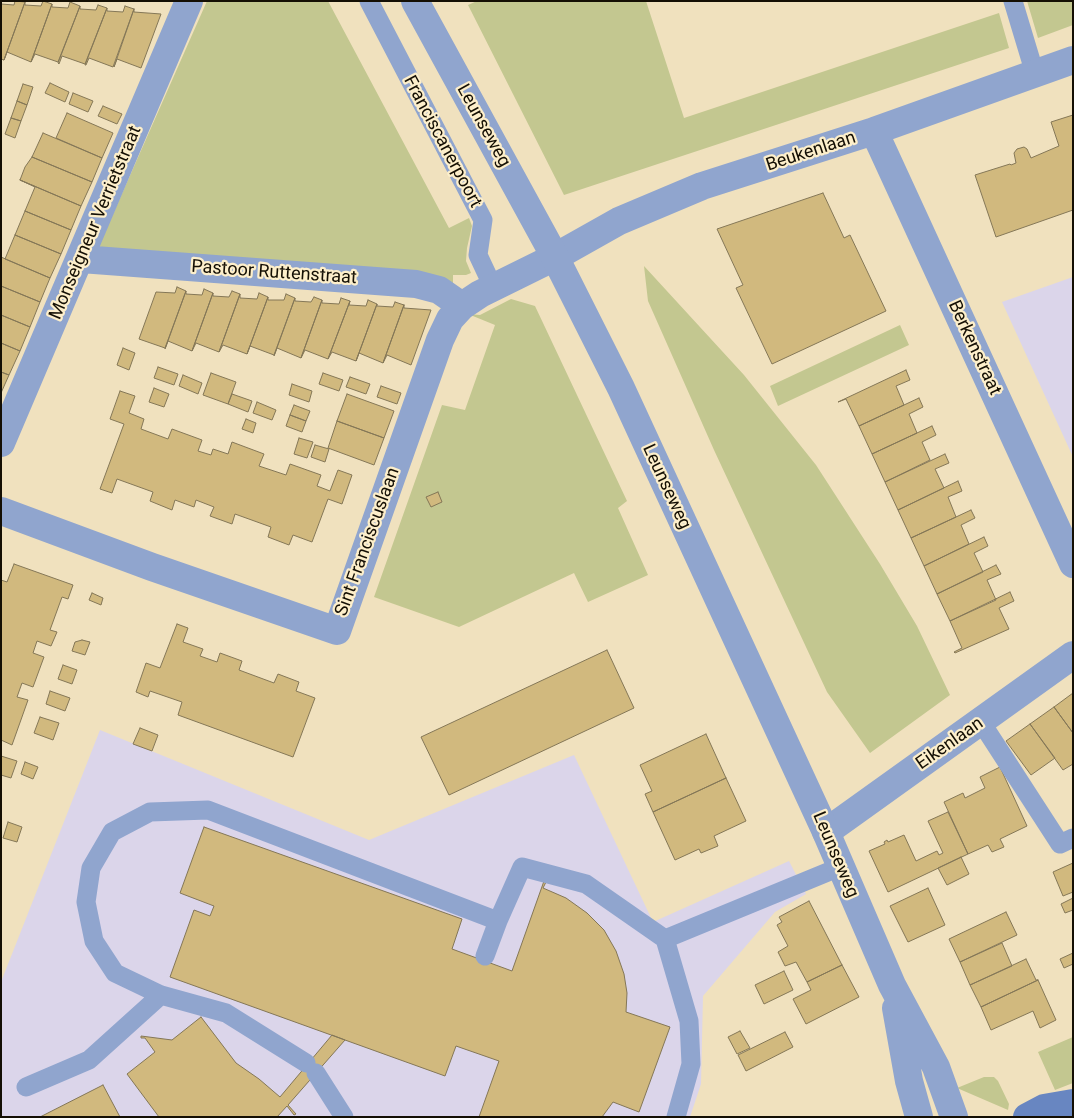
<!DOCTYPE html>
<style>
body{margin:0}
#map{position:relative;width:1074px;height:1118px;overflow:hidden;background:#f0e1be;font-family:Roboto,sans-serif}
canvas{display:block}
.frame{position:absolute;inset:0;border:2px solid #140f04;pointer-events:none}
</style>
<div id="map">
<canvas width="1074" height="1118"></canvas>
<div class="frame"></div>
</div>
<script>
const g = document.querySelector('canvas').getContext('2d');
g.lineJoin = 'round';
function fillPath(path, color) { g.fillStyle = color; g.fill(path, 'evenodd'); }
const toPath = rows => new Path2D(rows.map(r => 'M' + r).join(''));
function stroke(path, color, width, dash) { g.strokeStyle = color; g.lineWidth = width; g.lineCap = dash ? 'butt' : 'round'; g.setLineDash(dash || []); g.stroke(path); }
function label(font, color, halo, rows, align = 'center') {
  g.font = font + ' Roboto,sans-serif'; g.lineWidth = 4.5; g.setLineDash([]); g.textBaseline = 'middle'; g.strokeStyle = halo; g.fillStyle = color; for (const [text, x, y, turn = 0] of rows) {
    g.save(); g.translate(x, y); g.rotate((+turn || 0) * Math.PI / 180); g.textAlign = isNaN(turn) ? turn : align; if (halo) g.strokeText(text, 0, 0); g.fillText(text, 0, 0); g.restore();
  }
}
const education = toPath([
 [1073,277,1073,457,1002,302],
 [100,730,369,840,574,755,653,922,789,861,806,894,775,912,703,996,701,1084,690,1117,1,1117,1,982]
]);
const green = toPath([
 [207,1,328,1,449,228,469,218,472,226,467,248,466,261,471,273,466,275,453,275,453,286,98,248],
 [477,1,646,1,684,118,999,13,1009,48,564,195,468,5],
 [1027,1,1073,1,1073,25,1038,38],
 [644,266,744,375,816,465,880,564,917,626,950,695,870,753,827,692,714,450,648,301],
 [511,299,535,306,627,501,618,508,648,575,588,602,574,573,459,627,374,597,442,405,465,410,495,325,468,314,480,315],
 [900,325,909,345,778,406,770,386],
 [1073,1037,1073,1083,1055,1090,1038,1052],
 [984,1077,994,1077,998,1081,1009,1104,1008,1110,957,1088]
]);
const building = toPath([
 [15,1,25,2,4,60,3,60,1,58,1,4,14,5,15,1],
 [43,1,52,4,31,62,7,52,4,60,25,2,25,5,41,6,43,1],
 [70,2,80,6,58,62,35,54,31,62,52,4,52,7,68,8,70,2],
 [98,5,107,8,85,64,62,56,59,64,58,63,80,6,80,9,96,10,98,5],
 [125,6,134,9,113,67,89,58,86,65,85,65,107,8,107,11,123,12,125,6],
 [134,9,134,12,161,14,141,68,117,59,114,67,134,9],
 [50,83,69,92,65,102,45,93,50,83],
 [23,84,33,87,27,105,17,101,23,84],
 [73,93,93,101,88,112,69,104,73,93],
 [17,101,27,105,21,121,11,118,17,101],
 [103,106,122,114,117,124,98,116,103,106],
 [67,113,113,133,102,158,56,138,67,113],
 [1073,115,1073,210,996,237,975,175,1010,164,1011,165,1016,163,1014,153,1017,149,1024,147,1027,149,1031,158,1059,146,1051,122,1073,115],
 [11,118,21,121,15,138,5,134,11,118],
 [43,133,102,158,92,182,32,157,43,133],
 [32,157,92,182,81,206,20,180,25,167,32,157],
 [20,180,81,206,71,230,25,211,35,187,20,180],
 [823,193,844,238,850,235,886,311,772,364,736,288,743,285,717,229,823,193],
 [25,211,71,230,61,254,15,235,25,211],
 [15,235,61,254,50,278,5,259,15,235],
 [1,257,50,278,40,302,1,286,1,257],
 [1,286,40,302,30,327,1,315,1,286],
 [177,287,186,291,165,348,139,339,156,292,175,293,177,287],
 [204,289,213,293,192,351,168,341,165,349,186,291,186,294,202,295,204,289],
 [232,291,240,294,219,352,196,343,192,351,213,293,213,296,229,297,232,291],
 [259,293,268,297,247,354,223,345,219,352,240,294,240,298,257,299,259,293],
 [286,294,295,298,274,355,250,346,247,354,268,297,268,300,284,300,286,294],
 [314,297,322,300,301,358,277,348,274,356,295,298,295,301,311,302,314,297],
 [341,298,350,301,328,359,305,350,301,358,322,300,322,303,339,304,341,298],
 [368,300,377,304,356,361,332,352,328,359,350,301,349,305,366,306,368,300],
 [395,302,404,305,383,363,359,353,356,361,377,304,377,306,393,307,395,302],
 [404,305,404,308,431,310,411,365,387,355,383,363,404,305],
 [1,315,30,327,20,351,1,343,1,315],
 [1,343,20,351,9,375,1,372,1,343],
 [123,348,135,353,129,370,117,365,123,348],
 [158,367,178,374,174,385,154,378,158,367],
 [906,370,910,380,896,386,904,405,859,426,846,399,838,402,906,370],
 [1,372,9,375,1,393,1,372],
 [211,373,236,382,228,404,203,395,211,373],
 [323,373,343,380,339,391,319,384,323,373],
 [183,375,202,383,198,394,179,386,183,375],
 [350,377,370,384,366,394,346,387,350,377],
 [292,384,312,391,309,402,289,395,292,384],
 [381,386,401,393,397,404,377,397,381,386],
 [154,388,169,394,164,407,149,402,154,388],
 [120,391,135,396,129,413,144,419,141,429,168,439,172,429,202,440,198,451,211,455,213,449,228,454,232,442,264,454,259,466,286,475,290,464,321,475,317,486,330,491,338,470,352,475,342,504,328,499,312,542,293,535,289,545,268,537,271,527,235,514,232,524,210,516,214,507,196,500,194,507,175,500,172,510,150,501,153,492,117,479,112,493,100,489,124,424,110,419,120,391],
 [232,394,252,401,248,412,228,404,232,394],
 [347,394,394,411,384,438,337,421,347,394],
 [919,398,923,407,909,414,917,433,872,454,859,426,919,398],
 [257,402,276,410,272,420,253,413,257,402],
 [294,405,310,411,306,421,290,415,294,405],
 [290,415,306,421,302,432,286,426,290,415],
 [246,419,256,423,253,433,242,429,246,419],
 [337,421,384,438,374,465,328,448,337,421],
 [932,426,936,435,922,442,930,460,885,482,872,454,932,426],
 [299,438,313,442,307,458,294,454,299,438],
 [315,445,329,449,325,462,311,457,315,445],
 [945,454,949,463,935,469,944,488,898,510,885,482,945,454],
 [958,481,962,491,948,497,956,517,911,538,898,510,958,481],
 [438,492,442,502,431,507,426,497,438,492],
 [971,510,975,518,961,525,969,544,924,566,911,538,971,510],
 [984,537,988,546,974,553,983,572,937,594,924,566,984,537],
 [14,564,73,585,68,599,62,597,50,630,57,632,51,646,37,641,33,653,44,657,33,687,22,683,17,697,28,700,12,745,1,740,1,580,7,582,14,564],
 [996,565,1001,574,987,580,996,600,950,621,937,594,996,565],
 [1010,592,1014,601,999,608,1009,629,955,653,954,652,962,648,950,621,1010,592],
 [92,593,103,598,101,605,89,600,92,593],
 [177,624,188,628,183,642,203,649,200,656,217,662,220,653,242,661,239,670,274,683,278,674,299,682,296,691,315,698,293,757,178,715,182,702,150,691,148,697,136,692,146,663,160,668,177,624],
 [82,640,90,642,85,655,72,651,75,642,82,640],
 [607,650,634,708,449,795,421,737,607,650],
 [63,665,77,670,72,684,58,679,63,665],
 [50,691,70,698,65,711,46,704,50,691],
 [1073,693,1073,733,1054,707,1073,693],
 [1054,707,1073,733,1073,764,1063,770,1030,724,1054,707],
 [40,717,59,723,53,740,34,733,40,717],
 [1030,724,1055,758,1031,775,1006,741,1030,724],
 [140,728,158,735,152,751,133,744,140,728],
 [706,734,726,778,653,812,645,794,652,791,640,765,706,734],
 [1,756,17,761,11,778,1,775,1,756],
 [25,762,38,767,33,779,21,774,25,762],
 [1000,767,1027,826,1000,839,1004,847,992,852,988,845,968,854,944,802,963,793,965,798,985,788,980,777,1000,767],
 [726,778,746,821,714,836,718,846,701,853,699,849,675,860,653,812,726,778],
 [948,812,968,854,888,892,869,851,885,844,884,842,887,840,888,842,904,835,916,861,937,851,939,855,943,853,928,821,948,812],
 [8,822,22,827,17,842,3,838,8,822],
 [204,827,462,919,452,949,512,971,544,881,546,882,543,888,566,898,587,913,604,930,616,951,624,974,627,993,626,1012,670,1027,639,1112,613,1102,602,1117,479,1117,499,1061,456,1046,445,1076,170,977,194,910,210,916,214,906,180,893,204,827],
 [961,857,969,874,947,885,938,868,961,857],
 [1073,863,1073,892,1063,896,1053,872,1073,863],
 [928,888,945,925,908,942,890,906,928,888],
 [1073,898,1073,910,1065,913,1061,904,1073,898],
 [809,901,842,965,807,982,796,962,785,966,778,952,788,946,777,925,782,922,779,917,809,901],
 [1006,912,1017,935,960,962,949,939,1006,912],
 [1002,943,1012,966,970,985,960,962,1002,943],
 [1073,953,1073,964,1064,968,1060,959,1073,953],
 [1026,959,1036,980,1038,980,981,1007,970,985,1026,959],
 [842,965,859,997,806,1024,793,999,811,990,807,982,842,965],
 [784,971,793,990,764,1004,755,985,784,971],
 [1038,980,1056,1020,1040,1028,1033,1011,991,1030,981,1007,1038,980],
 [201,1017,236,1063,259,1079,280,1097,332,1035,345,1040,288,1105,296,1114,294,1115,287,1106,277,1117,159,1117,127,1074,155,1052,145,1038,141,1038,141,1036,172,1040,201,1017],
 [740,1031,750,1048,737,1054,728,1037,740,1031],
 [785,1032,793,1047,746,1071,738,1055,785,1032],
 [103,1085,120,1117,40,1117,103,1085]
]);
const service = toPath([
 [369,1,483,220,478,255,493,287],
 [1013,1,1035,74],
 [981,722,1060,844,1073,838],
 [485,956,498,921,522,867,586,884,665,939],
 [306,1063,226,1013,161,995,115,973,94,941,86,902,91,868,112,832,150,812,208,810,498,921],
 [316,1073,344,1117],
 [26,1087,89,1060,161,995],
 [676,1117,691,1064,689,1021,665,939,840,867]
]);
const minor = toPath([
 [874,131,1073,564],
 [81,259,416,284,439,290,462,306],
 [1,443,189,1],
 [1,511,152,567,337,631,440,340,450,319,462,306,480,294,555,257,619,221,702,186,874,131,1073,60],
 [826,832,1073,655]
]);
const tertiary = toPath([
 [415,1,555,257,621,388,826,832,892,985,936,1067,954,1117],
 [896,1008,909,1081,919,1117]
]);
const secondary = toPath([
 [1027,1117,1044,1108,1073,1103]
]);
const streetNames = [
 ["Leunseweg",483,126,61],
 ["Franciscanerpoort",442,142,62],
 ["Beukenlaan",811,152,-18],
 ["Monseigneur Verrietstraat",96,223,-67],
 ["Pastoor Ruttenstraat",274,273,4],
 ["Berkenstraat",974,348,65],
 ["Leunseweg",666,487,65],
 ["Sint Franciscuslaan",368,542,-70],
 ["Eikenlaan",950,744,-35],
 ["Leunseweg",835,855,67]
];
fillPath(education, '#dbd5ea');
fillPath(green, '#c3c790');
fillPath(building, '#d1b97e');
stroke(building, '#847757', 1);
stroke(service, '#90a5ce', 19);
stroke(minor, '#90a5ce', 28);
stroke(tertiary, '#90a5ce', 28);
stroke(secondary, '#6886c1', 28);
label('18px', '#140f04', '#fdefcb', streetNames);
</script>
